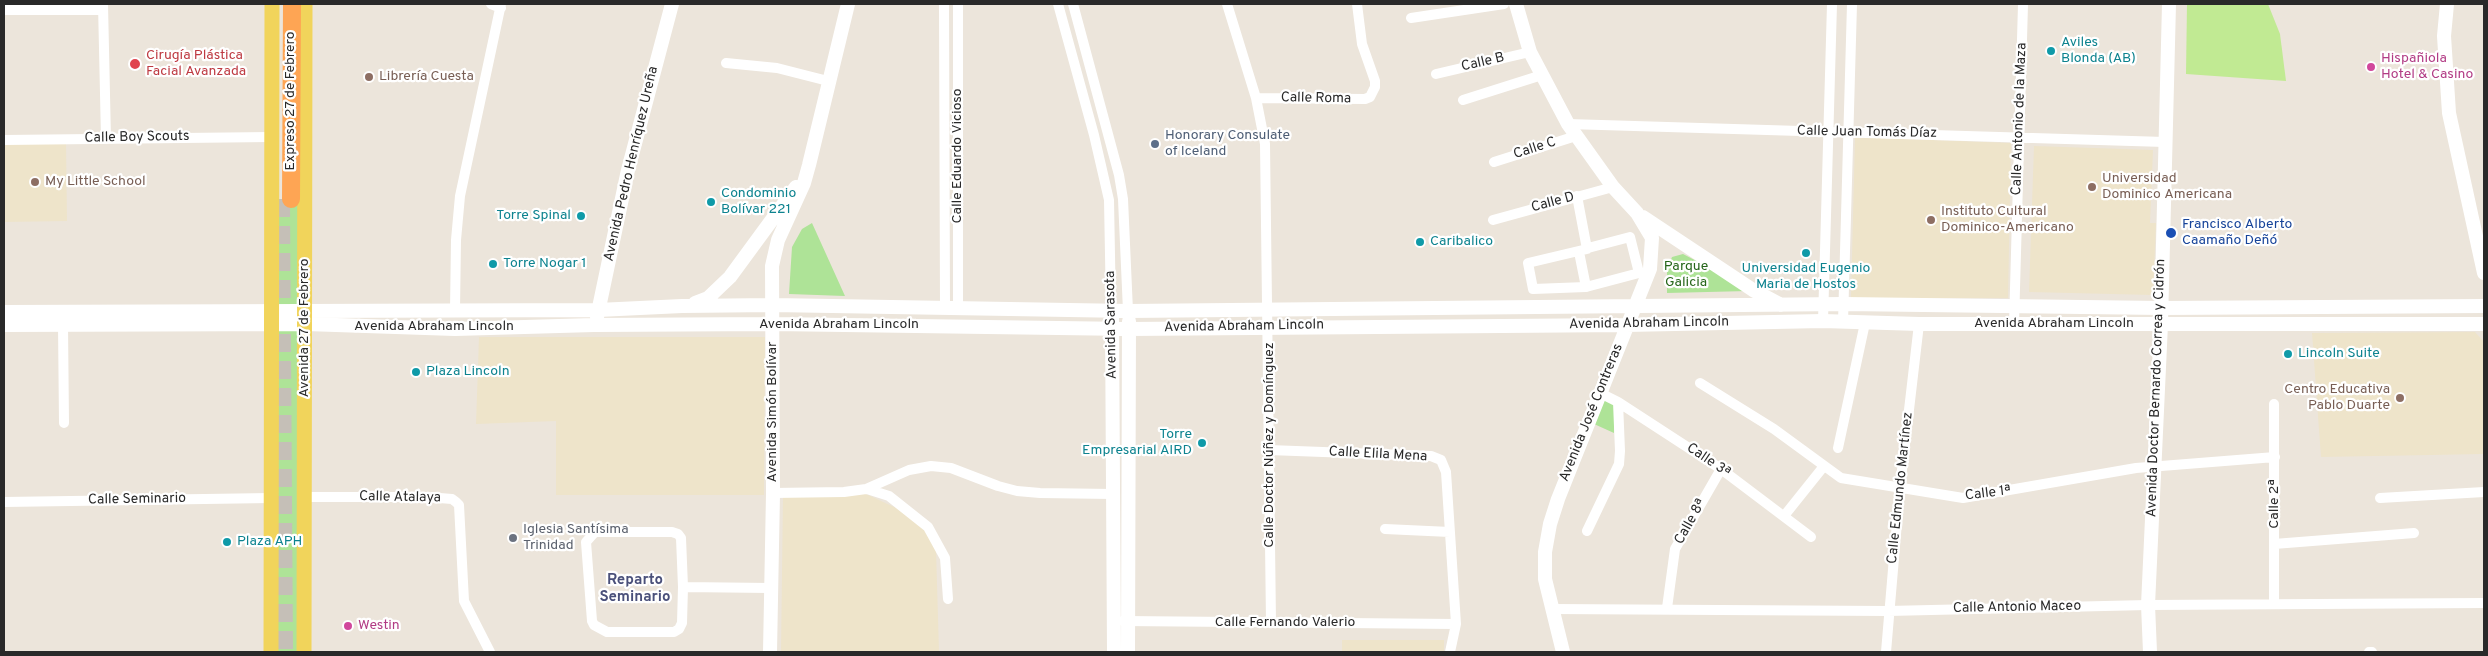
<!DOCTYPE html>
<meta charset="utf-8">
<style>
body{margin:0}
#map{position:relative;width:2488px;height:656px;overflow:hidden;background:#ece5db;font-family:Overpass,sans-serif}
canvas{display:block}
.frame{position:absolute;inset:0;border:5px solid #292929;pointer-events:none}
</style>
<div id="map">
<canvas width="2488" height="656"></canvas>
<div class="frame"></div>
</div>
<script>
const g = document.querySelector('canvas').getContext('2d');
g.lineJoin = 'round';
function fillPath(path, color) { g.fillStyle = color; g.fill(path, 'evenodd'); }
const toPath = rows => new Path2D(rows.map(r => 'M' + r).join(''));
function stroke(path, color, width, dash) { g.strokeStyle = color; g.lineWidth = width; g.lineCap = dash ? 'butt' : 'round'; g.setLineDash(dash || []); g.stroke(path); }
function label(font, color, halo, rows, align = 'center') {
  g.font = font + ' Overpass,sans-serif'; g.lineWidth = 4.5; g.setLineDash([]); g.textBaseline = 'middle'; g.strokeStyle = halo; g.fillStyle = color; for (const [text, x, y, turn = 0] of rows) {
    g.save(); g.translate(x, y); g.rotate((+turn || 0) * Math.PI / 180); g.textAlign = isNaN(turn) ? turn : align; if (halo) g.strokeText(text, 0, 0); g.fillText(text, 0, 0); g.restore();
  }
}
const education = toPath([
 [1855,137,2011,143,2008,298,1851,298],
 [4,142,66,142,67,221,4,222],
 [2034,146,2153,150,2150,223,2156,223,2153,295,2029,292],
 [2475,332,2484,342,2484,454,2321,457,2312,333],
 [479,337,765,337,764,495,556,495,556,421,476,424],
 [866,494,907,513,927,532,936,550,939,652,781,652,783,496],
 [1342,640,1444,640,1444,652,1342,652]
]);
const green = toPath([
 [301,203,301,652,275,652,274,205],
 [812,223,845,296,789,294,792,247,802,229],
 [1683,254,1743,285,1748,291,1667,293,1667,270,1672,257],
 [1604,400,1614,403,1614,433,1594,424]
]);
const pitch = toPath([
 [2187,4,2268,4,2280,34,2286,81,2186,74]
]);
const highwayTunnel = toPath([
 [281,199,284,652]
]);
const street = toPath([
 [103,4,106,139],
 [491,4,501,8],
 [944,4,945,308],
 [958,4,958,309],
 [1058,4,1094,135,1109,200,1111,310],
 [1073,4,1119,175,1123,199,1128,311],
 [1227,4,1256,98,1265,144,1271,622],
 [4,10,103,10],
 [1411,18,1504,4],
 [726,63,777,68,828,81],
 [1436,74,1530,52],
 [1256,98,1365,99,1370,97,1375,87,1375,81,1362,44,1357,4],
 [1463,100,1542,75],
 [1568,124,2165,142],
 [4,140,271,137],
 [1494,162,1576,136],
 [1577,196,1587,249,1528,263,1533,289,1586,287],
 [1493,220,1613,187],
 [1579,252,1586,287,1639,273,1630,237,1588,248],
 [455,310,456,240,460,196,501,4],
 [1823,321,1832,4],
 [1843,322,1852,4],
 [2014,324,2023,4],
 [63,325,64,423],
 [1700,383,1774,429,1841,478,1963,498,2136,468,2275,457],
 [1600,393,1618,402,1721,469,1811,537],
 [1838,448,1865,323],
 [1269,450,1431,456,1441,460,1446,472,1456,624,1450,652],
 [867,489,889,496,928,527,945,558,948,599],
 [773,493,844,492,866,489,909,470,931,466,951,468,998,486,1017,491,1040,493,1113,494],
 [304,497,427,497,452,499,456,502,459,505,464,601,490,652],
 [2380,498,2484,492],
 [4,502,271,498],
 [1784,516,1824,466],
 [1385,529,1450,532],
 [1587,531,1619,464,1620,451,1618,402],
 [595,532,672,532,678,534,681,538,683,587,682,623,679,629,674,632,607,632,594,625,592,621,586,542,595,532],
 [2274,544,2414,533],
 [683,587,770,588],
 [2274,604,2274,404],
 [1667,608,1675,549,1721,469],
 [1551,609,1888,611,2148,605,2484,603],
 [1123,621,1456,624],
 [1886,652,1900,487,1919,324],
 [2369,652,2372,652]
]);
const secondary = toPath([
 [1516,4,1530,52,1568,124,1613,187,1637,213,1652,238,1650,269,1558,499,1550,524,1545,552,1545,579,1563,652],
 [2447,4,2444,36,2449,113,2484,273],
 [1643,217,1753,290,1781,305],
 [695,303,708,298,730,277,796,187],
 [4,312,598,310,682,306,773,305,1128,311,1844,304,2162,308,2484,306],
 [597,317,628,170,672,4],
 [1112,318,1114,652],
 [4,325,306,324,455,329,594,325,773,324,1129,329,1626,325,1823,321,1919,324,2484,324],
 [770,652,773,493,772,266,778,240,804,183,809,165,848,4],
 [1128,652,1129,321],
 [2150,652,2148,605,2161,324,2169,4]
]);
const primary = toPath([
 [271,652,272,4],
 [304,652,305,4]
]);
const highway = toPath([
 [291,199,292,4]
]);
const markers = [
 [2051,51,5,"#0f9aa8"],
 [135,64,6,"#e0444e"],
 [2371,67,5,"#d1479c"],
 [369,77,5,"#8d6e63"],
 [1155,144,5,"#5c6f8a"],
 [35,182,5,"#8d6e63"],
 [2092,187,5,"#8d6e63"],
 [711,202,5,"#0f9aa8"],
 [581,216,5,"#0f9aa8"],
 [1931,220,5,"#8d6e63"],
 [2171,233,6,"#1a4fb4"],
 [1420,242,5,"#0f9aa8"],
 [1806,253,5,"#0f9aa8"],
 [493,264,5,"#0f9aa8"],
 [2288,354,5,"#0f9aa8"],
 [416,372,5,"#0f9aa8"],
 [2400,398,5,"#8d6e63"],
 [1202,443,5,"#0f9aa8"],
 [513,538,5,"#6b7280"],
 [227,542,5,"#0f9aa8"],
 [348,626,5,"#d1479c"]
];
const cultureNames = [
 ["Aviles",2061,43],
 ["Blonda (AB)",2061,59],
 ["Condominio",721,194],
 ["Bolívar 221",721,210],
 ["Torre Spinal",571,216,"right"],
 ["Caribalico",1430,242],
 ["Torre Nogar 1",503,264],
 ["Universidad Eugenio",1806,269,"center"],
 ["Maria de Hostos",1806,285,"center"],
 ["Lincoln Suite",2298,354],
 ["Plaza Lincoln",426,372],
 ["Torre",1192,435,"right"],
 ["Empresarial AIRD",1192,451,"right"],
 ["Plaza APH",237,542]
];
const healthNames = [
 ["Cirugía Plástica",146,56],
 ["Facial Avanzada",146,72]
];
const hotelNames = [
 ["Hispañiola",2381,59],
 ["Hotel & Casino",2381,75],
 ["Westin",358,626]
];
const streetNames = [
 ["Calle B",1483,63,-13],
 ["Calle Roma",1316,99,1],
 ["Expreso 27 de Febrero",291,101,-90],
 ["Calle Antonio de la Maza",2020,119,-88],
 ["Calle Juan Tomás Díaz",1867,133,1],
 ["Calle Boy Scouts",137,138,-1],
 ["Calle C",1535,149,-18],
 ["Calle Eduardo Vicioso",958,156,-90],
 ["Avenida Pedro Henríquez Ureña",632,164,-77],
 ["Calle D",1553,203,-15],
 ["Avenida Abraham Lincoln",1649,324,-1],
 ["Avenida Abraham Lincoln",2054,324],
 ["Avenida Abraham Lincoln",839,325],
 ["Avenida Sarasota",1112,325,-91],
 ["Avenida Abraham Lincoln",434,327],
 ["Avenida Abraham Lincoln",1244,327,-1],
 ["Avenida 27 de Febrero",305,328,-90],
 ["Avenida Doctor Bernardo Correa y Cidrón",2157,388,-88],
 ["Avenida Simón Bolívar",773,412,-90],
 ["Avenida José Contreras",1592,413,-68],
 ["Calle Doctor Núñez y Domínguez",1270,445,-90],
 ["Calle Elila Mena",1378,455,3],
 ["Calle 3ª",1708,461,34],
 ["Calle Edmundo Martínez",1901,488,-84],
 ["Calle 1ª",1988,494,-7],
 ["Calle Atalaya",400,498,1],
 ["Calle Seminario",137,500,-1],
 ["Calle 2ª",2275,504,-90],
 ["Calle 8ª",1691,522,-61],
 ["Calle Antonio Maceo",2017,608,-1],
 ["Calle Fernando Valerio",1285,623]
];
const educationNames = [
 ["Librería Cuesta",379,77],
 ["Universidad",2102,179],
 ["Dominico Americana",2102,195],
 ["My Little School",45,182],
 ["Instituto Cultural",1941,212],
 ["Dominico-Americano",1941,228],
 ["Centro Educativa",2390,390,"right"],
 ["Pablo Duarte",2390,406,"right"]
];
const serviceNames = [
 ["Honorary Consulate",1165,136],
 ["of Iceland",1165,152]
];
const transitNames = [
 ["Francisco Alberto",2182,225],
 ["Caamaño Deñó",2182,241]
];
const parkNames = [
 ["Parque",1686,267],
 ["Galicia",1686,283]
];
const worshipNames = [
 ["Iglesia Santísima",523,530],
 ["Trinidad",523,546]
];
const neighbourhoodNames = [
 ["Reparto",635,581],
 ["Seminario",635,598]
];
fillPath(education, '#eee4ca');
fillPath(green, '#aee397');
fillPath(pitch, '#c1ea93');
stroke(highwayTunnel, '#c5bfb7', 18, [18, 9]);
stroke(street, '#fff', 10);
stroke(secondary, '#fff', 14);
stroke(primary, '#f1d45b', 15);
stroke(highway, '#fea554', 18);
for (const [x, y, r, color] of markers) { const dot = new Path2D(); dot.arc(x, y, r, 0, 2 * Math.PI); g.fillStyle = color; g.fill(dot); stroke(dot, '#fff', 2); }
label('14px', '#0d838f', '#fff', cultureNames, 'left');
label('14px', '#be3a42', '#fff', healthNames, 'left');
label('14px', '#b23c85', '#fff', hotelNames, 'left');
label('14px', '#292929', '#fff', streetNames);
label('14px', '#785e54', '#fff', educationNames, 'left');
label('14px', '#4e5e75', '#fff', serviceNames, 'left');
label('14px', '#164399', '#fff', transitNames, 'left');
label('14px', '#26661a', '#fff', parkNames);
label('14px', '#5b616d', '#fff', worshipNames, 'left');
label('bold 15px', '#4a507a', '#fff', neighbourhoodNames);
</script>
